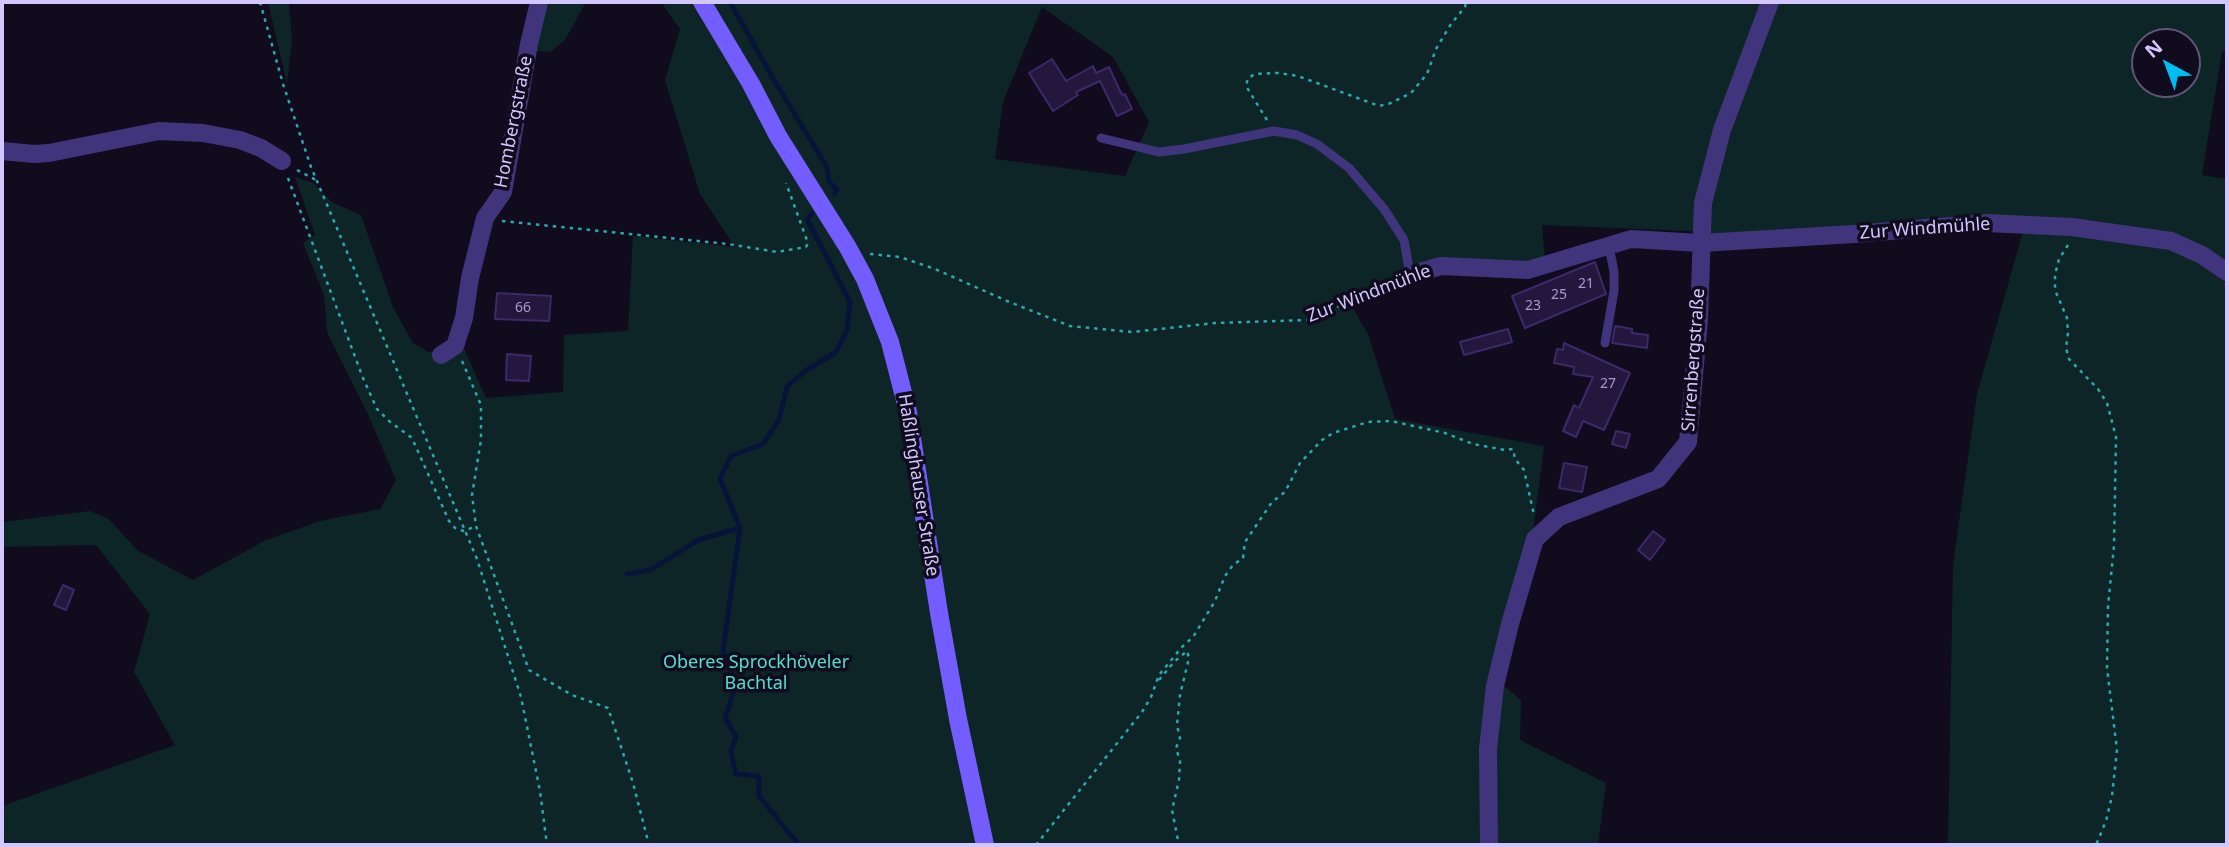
<!DOCTYPE html>
<meta charset="utf-8">
<style>
body{margin:0}
#map{position:relative;width:2229px;height:847px;overflow:hidden;background:#100b1d;font-family:"Noto Sans",sans-serif}
canvas{display:block}
.frame{position:absolute;inset:0;border:4px solid #d3c6ff;pointer-events:none}
.north{position:absolute;left:2131px;top:28px;width:70px;height:70px;box-sizing:border-box;background:#100b1d;border:2px solid #5e5677;border-radius:50%;rotate:319deg;font-size:19px;font-weight:700;line-height:28px;text-align:center;color:#d3c6ff}
.north::after{content:'';display:block;margin:auto;width:24px;height:32px;background:#00bdf1;clip-path:polygon(50% 0,100% 100%,50% 72%,0 100%)}
</style>
<div id="map">
<canvas width="2229" height="847"></canvas>
<div class="frame"></div>
<div class="north">N</div>
</div>
<script>
const g = document.querySelector('canvas').getContext('2d');
g.lineJoin = 'round';
function fillPath(path, color) { g.fillStyle = color; g.fill(path, 'evenodd'); }
const toPath = rows => new Path2D(rows.map(r => 'M' + r).join(''));
function stroke(path, color, width, dash) { g.strokeStyle = color; g.lineWidth = width; g.lineCap = dash ? 'butt' : 'round'; g.setLineDash(dash || []); g.stroke(path); }
function label(font, color, halo, rows, align = 'center') {
  g.font = font + ' "Noto Sans",sans-serif'; g.lineWidth = 7; g.setLineDash([]); g.textBaseline = 'middle'; g.strokeStyle = halo; g.fillStyle = color; for (const [text, x, y, turn = 0] of rows) {
    g.save(); g.translate(x, y); g.rotate((+turn || 0) * Math.PI / 180); g.textAlign = isNaN(turn) ? turn : align; if (halo) g.strokeText(text, 0, 0); g.fillText(text, 0, 0); g.restore();
  }
}
const green = toPath([
 [268,2,289,2,292,40,287,84],
 [542,2,586,2,565,40,550,52,536,51],
 [661,2,2227,2,2227,51,2222,51,2202,175,2227,179,2227,845,1948,845,1953,565,1977,394,2025,224,1723,235,1691,231,1542,225,1545,260,1528,266,1431,261,1348,300,1368,334,1395,419,1544,446,1532,540,1504,621,1485,845,2,845,2,806,175,745,134,672,150,614,96,545,2,547,2,522,90,511,109,519,137,550,193,580,266,540,320,521,380,509,396,480,367,412,327,332,324,295,303,243,315,235,295,177,313,183,333,203,361,215,393,307,413,343,430,353,452,337,463,346,486,398,563,392,564,335,628,331,633,236,735,247,700,194,665,80,680,29],
 [1042,7,1113,57,1149,122,1125,176,995,159,1003,102],
 [2145,42,2187,42,2187,84,2145,84],
 [1503,685,1521,700,1520,740,1606,783,1598,845,1494,845,1492,749]
]);
const stream = toPath([
 [730,2,775,82,827,167,829,182,837,190,834,194],
 [627,574,650,570,698,540,740,528],
 [799,845,759,796,759,776,736,774,731,752,736,736,725,718,736,684,723,651,740,528,720,479,731,456,763,444,779,420,787,387,805,371,836,352,847,330,850,302,807,219,812,214]
]);
const building = toPath([
 [1052,59,1066,81,1093,66,1096,73,1109,67,1122,95,1125,94,1132,109,1117,116,1100,81,1076,92,1078,95,1053,111,1029,73,1052,59],
 [1595,262,1606,294,1525,328,1512,296,1595,262],
 [497,293,551,296,549,321,495,319,497,293],
 [1615,326,1632,329,1632,333,1648,335,1647,348,1612,343,1615,326],
 [1508,329,1512,342,1464,355,1460,342,1508,329],
 [1564,343,1630,373,1604,430,1583,421,1576,437,1563,431,1574,405,1579,408,1593,377,1573,374,1574,367,1554,363,1557,349,1563,350,1564,343],
 [507,354,531,356,529,381,506,380,507,354],
 [1616,431,1630,434,1626,448,1612,444,1616,431],
 [1564,463,1587,467,1582,492,1559,488,1564,463],
 [1653,531,1665,540,1650,560,1638,550,1653,531],
 [63,585,74,590,66,610,54,605,63,585]
]);
const path = toPath([
 [260,2,283,84,311,167,477,559,521,697,540,791,547,845],
 [1267,120,1246,86,1248,78,1255,74,1278,73,1298,76,1379,106,1391,103,1411,93,1427,74,1436,49,1451,24,1465,7,1466,2],
 [297,170,316,180],
 [288,178,363,378,377,409,389,421,412,438,449,521,456,529,464,531,476,526],
 [502,221,728,244,777,252,806,247,808,243,786,183],
 [2068,245,2059,259,2055,275,2055,290,2067,318,2068,333,2066,348,2069,359,2098,389,2107,403,2116,437,2114,546,2108,606,2107,668,2117,750,2112,796,2106,821,2096,845],
 [870,254,900,257,935,269,1007,301,1070,326,1132,332,1215,323,1308,320,1394,282],
 [462,361,481,405,481,440,472,495,476,526,529,670,572,695,608,708,633,783,649,845],
 [1159,680,1174,662,1187,651,1189,658,1180,695,1177,725,1180,738,1176,748,1180,761,1179,780,1172,810,1179,845],
 [1036,845,1142,712,1151,697,1159,675,1182,647,1193,637,1215,601,1225,576,1233,565,1243,558,1245,542,1272,502,1285,492,1300,463,1322,440,1333,433,1368,422,1391,421,1445,433,1473,444,1505,450,1513,449,1515,459,1524,470,1534,515]
]);
const lane = toPath([
 [1101,138,1159,152,1184,149,1274,131,1297,135,1317,144,1349,168,1384,209,1404,240,1410,275],
 [1605,343,1614,291,1614,272,1609,246]
]);
const street = toPath([
 [2,151,34,154,49,153,159,131,203,133,240,140,261,148,282,161],
 [1410,275,1441,266,1528,270,1631,239,1701,243,1854,234,1987,223,2072,227,2171,241,2202,255,2227,272],
 [441,355,455,346,464,318,470,278,485,218,503,192,529,44,539,2],
 [1489,845,1488,749,1495,686,1510,624,1535,539,1559,517,1658,479,1688,442,1699,320,1703,203,1722,130,1770,2]
]);
const secondary = toPath([
 [702,2,751,84,778,136,847,246,865,279,890,342,908,412,939,613,958,719,985,845]
]);
const numberNames = [
 ["21",1586,284],
 ["25",1559,295],
 ["23",1533,306],
 ["66",523,308],
 ["27",1608,384]
];
const streetNames = [
 ["Hombergstraße",514,122,-79],
 ["Zur Windmühle",1925,229,-4],
 ["Zur Windmühle",1369,294,-21],
 ["Sirrenbergstraße",1694,360,-86],
 ["Haßlinghauser Straße",918,485,81]
];
const parkNames = [
 ["Oberes Sprockhöveler",756,663],
 ["Bachtal",756,684]
];
fillPath(green, '#0e2527');
stroke(stream, '#071439', 5);
fillPath(building, '#23173e');
stroke(building, '#3d286a', 2);
stroke(path, '#2aa8b0', 2.5, [3.5, 5]);
stroke(lane, '#40357d', 9);
stroke(street, '#40357d', 18);
stroke(secondary, '#745dff', 18);
label('14px', '#a79acf', null, numberNames);
label('18px', '#d3c6ff', '#100b1d', streetNames);
label('18px', '#51e0cd', '#100b1d', parkNames);
</script>
